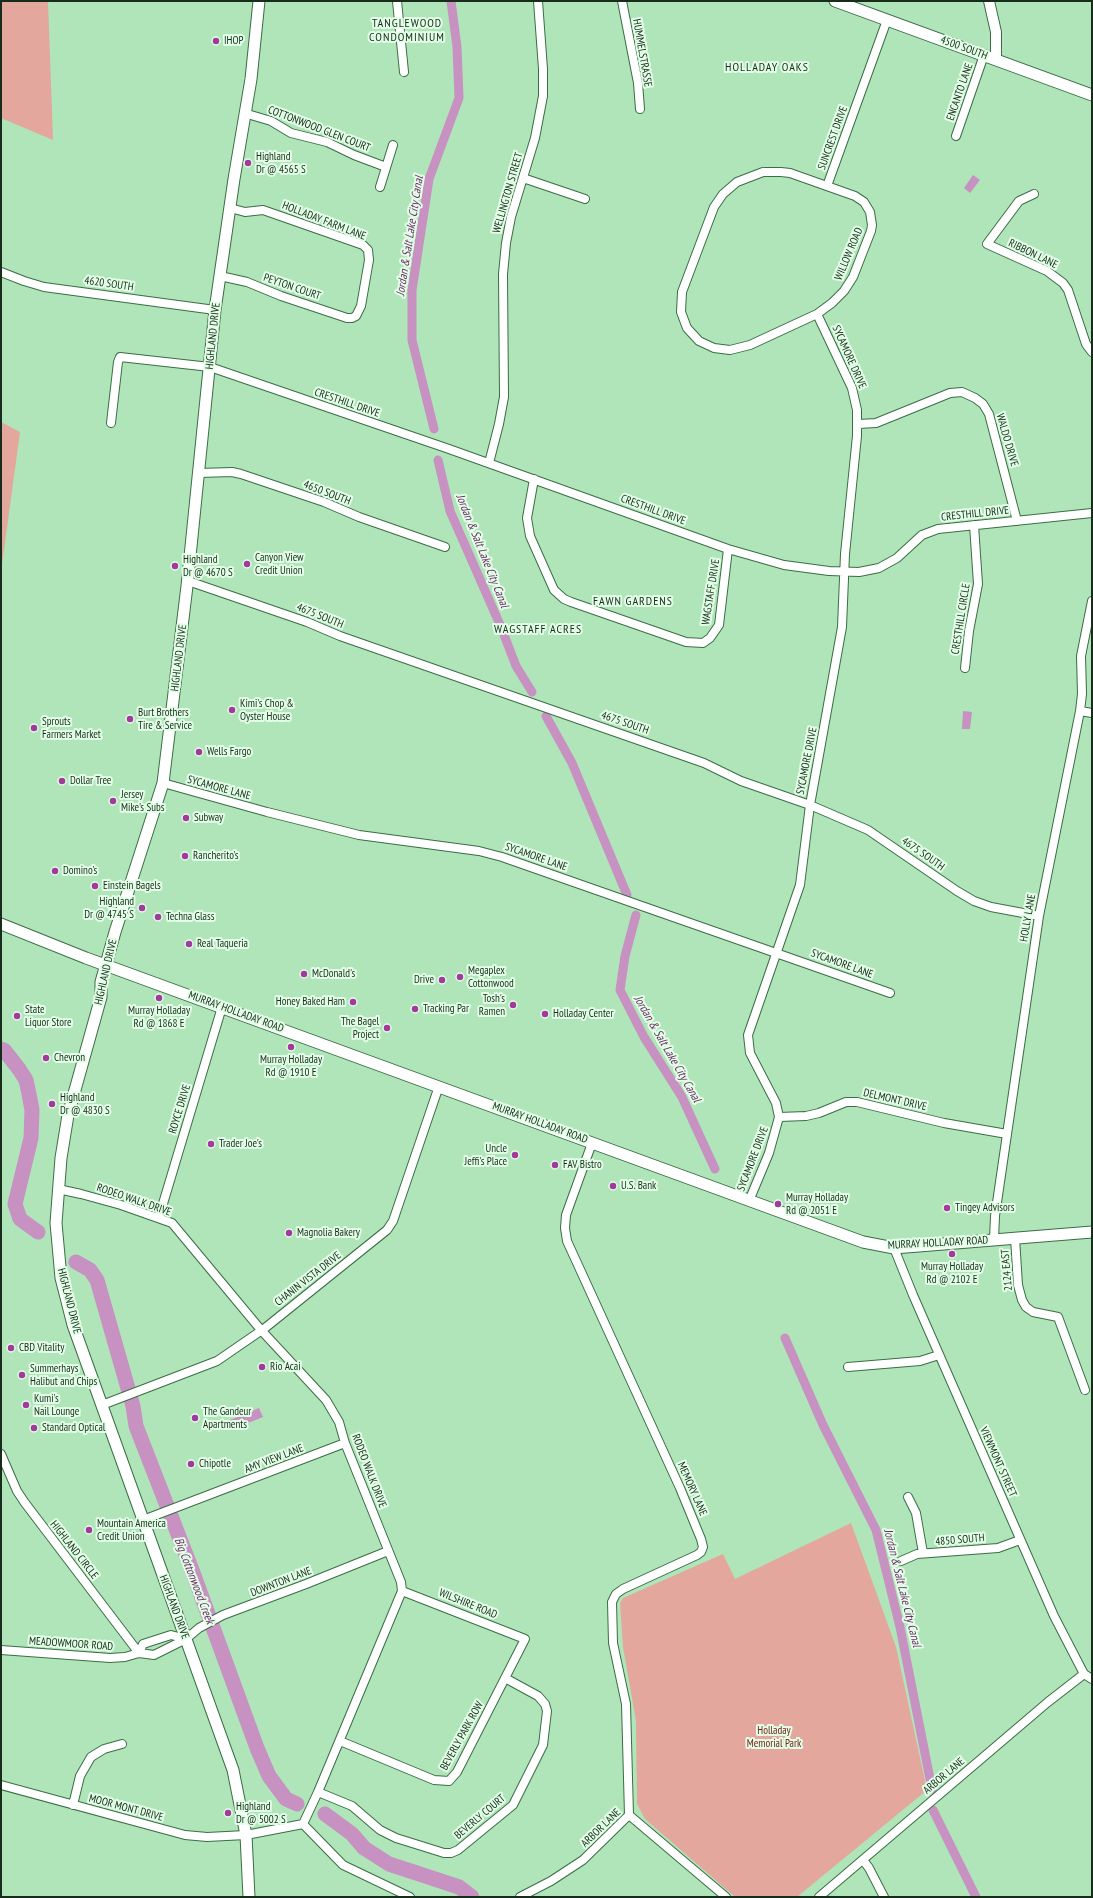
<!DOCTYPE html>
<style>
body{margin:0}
#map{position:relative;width:1093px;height:1898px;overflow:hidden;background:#afe5b8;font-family:"PT Sans Narrow",sans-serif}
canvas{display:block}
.frame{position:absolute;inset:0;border:2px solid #172c1b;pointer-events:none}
</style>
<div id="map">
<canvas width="1093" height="1898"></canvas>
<div class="frame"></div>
</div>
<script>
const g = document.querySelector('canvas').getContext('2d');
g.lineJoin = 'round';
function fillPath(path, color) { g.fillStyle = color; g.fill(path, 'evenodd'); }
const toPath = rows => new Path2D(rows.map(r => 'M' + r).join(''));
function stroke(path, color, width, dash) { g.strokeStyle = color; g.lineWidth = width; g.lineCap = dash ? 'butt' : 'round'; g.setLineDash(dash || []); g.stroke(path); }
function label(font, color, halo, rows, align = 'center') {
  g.font = font + ' "PT Sans Narrow",sans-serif'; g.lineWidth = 4; g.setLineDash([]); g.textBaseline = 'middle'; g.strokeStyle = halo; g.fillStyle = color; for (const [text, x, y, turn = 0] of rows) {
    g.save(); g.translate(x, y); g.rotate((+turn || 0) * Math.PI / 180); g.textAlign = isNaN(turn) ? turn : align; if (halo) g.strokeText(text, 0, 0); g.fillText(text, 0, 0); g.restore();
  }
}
const green = toPath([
 [1,1,48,1,53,140,1,118],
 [1,422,20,432,1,572],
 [851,1523,896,1647,927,1790,797,1897,735,1897,645,1819,637,1804,636,1721,623,1647,620,1603,623,1598,723,1554,735,1579]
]);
const water = toPath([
 [973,175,980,180,970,193,964,188],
 [963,711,972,712,970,729,962,729],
 [259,1408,263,1417,233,1429,230,1420]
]);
const canal = toPath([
 [434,429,412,340,412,290,429,179,459,98,457,47,451,1],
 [438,460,450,511,501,627,516,666,532,692],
 [546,716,572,763,627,895],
 [636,915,625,956,620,990,644,1037,682,1097,715,1169],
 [785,1338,823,1425,876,1530,900,1627,932,1789],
 [933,1810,976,1897]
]);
const river = toPath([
 [1,1049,4,1050,19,1069,26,1080,29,1094,32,1110,31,1138,15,1204,20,1219,38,1232],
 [76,1262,90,1270,97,1280,133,1406,136,1426,192,1570,257,1748,269,1776,286,1799,297,1804],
 [325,1814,352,1834,364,1848,389,1864,459,1887,472,1897]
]);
const minor = toPath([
 [397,1,404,72],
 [622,1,638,83,640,109],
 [244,113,271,121,291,133,327,142,354,155,386,167],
 [956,136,984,55],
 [763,172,781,172,790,173,855,196,864,202,870,212,872,225,871,231,853,277,844,291,832,303,817,314,750,345,730,350,714,348,699,341,687,328,681,312,682,292,714,207,723,194,737,182,763,172],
 [523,178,585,199],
 [827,186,887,20],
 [380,187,393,145],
 [1034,194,1019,201,987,244,1047,271,1063,283,1068,290,1086,344,1092,352],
 [1,272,24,281,44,287,215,310],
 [220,276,247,282,281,296,347,318,352,318,356,316,361,306,369,260,368,250,363,245,263,210,245,212,230,208],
 [111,423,118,362,120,357,210,367,449,449,728,549,784,565,829,571,859,572,879,568,897,558,922,535,938,529,1092,513],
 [858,424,876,423,950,393,962,392,975,398,983,404,989,414,1017,521],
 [489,463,499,424,504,397,503,274,506,243,511,217,535,138,543,96,543,69,538,1],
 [199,473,232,472,241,474,324,502,359,517,445,547],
 [534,479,527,518,530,536,554,590,564,599,571,602,686,642,703,643,710,638,719,625,728,549],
 [188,581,307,622,340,636,704,763,741,781,810,805,868,830,957,891,974,901,991,907,1039,916],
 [965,668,969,631,978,584,974,525],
 [1080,711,1092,713],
 [163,783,267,812,359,835,479,851,502,857,890,993],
 [779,1117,806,1116,819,1113,846,1102,857,1102,944,1123,1007,1134],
 [592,1143,566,1215,565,1228,567,1241,680,1488,701,1539,703,1547,701,1552,697,1555,623,1589,616,1594,612,1602,613,1643,626,1704,629,1815],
 [749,1201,769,1153,779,1117,776,1103,750,1053,748,1035,800,885,810,805,842,627,845,554,857,436,857,410,852,388,817,314],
 [159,1217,222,1007],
 [1015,1238,1018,1285,1022,1300,1026,1307,1033,1312,1058,1317,1085,1390],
 [994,1239,995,1216,1039,916,1080,711,1082,694,1081,656,1092,601],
 [894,1248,913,1295,1054,1616,1084,1674,1092,1679],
 [848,1367,920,1361,939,1355],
 [102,1405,217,1361,265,1328,387,1230,393,1221,439,1086],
 [1,1454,17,1491,25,1503,139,1653],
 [908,1497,916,1513,923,1553],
 [143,1520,345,1443],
 [901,1561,917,1554,998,1548,1020,1540],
 [1,1650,110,1658,125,1657,139,1653,154,1655,186,1639,199,1628,223,1615,306,1584,388,1551],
 [139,1653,143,1644,171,1635,186,1639],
 [340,1741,434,1780,449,1781,457,1772,525,1639,402,1591],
 [1,1785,185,1835,207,1837,246,1835,303,1824,318,1792,402,1591,401,1582,345,1443,339,1422,326,1400,261,1330,172,1223,121,1205,81,1194,58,1189],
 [318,1792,352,1806,380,1830,396,1838,444,1853,451,1853,458,1850,513,1805,543,1745,547,1711,545,1704,538,1696,505,1678],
 [73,1805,80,1776,91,1757,104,1749,122,1744],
 [303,1824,343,1865,410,1897],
 [863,1860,869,1868,884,1897],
 [520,1897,551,1881,583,1860,629,1815,726,1897],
 [819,1897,1048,1702,1084,1674]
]);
const tertiary = toPath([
 [989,1,996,32,996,60]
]);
const secondary = toPath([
 [835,1,1092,95],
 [1,924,86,958,863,1242,894,1248,1092,1232],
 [249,1897,246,1835,233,1770,73,1325,61,1278,56,1223,61,1158,68,1115,101,997,101,982,115,932,163,783,187,586,215,310,234,179,251,79,259,1]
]);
const markers = [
 [216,41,4,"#a23a9d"],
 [248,163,4,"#a23a9d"],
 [247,564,4,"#a23a9d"],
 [175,566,4,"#a23a9d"],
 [232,710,4,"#a23a9d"],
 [130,719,4,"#a23a9d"],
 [34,728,4,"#a23a9d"],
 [199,752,4,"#a23a9d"],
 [62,781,4,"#a23a9d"],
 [113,801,4,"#a23a9d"],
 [186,818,4,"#a23a9d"],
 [185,856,4,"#a23a9d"],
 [55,871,4,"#a23a9d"],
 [95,886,4,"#a23a9d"],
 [142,908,4,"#a23a9d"],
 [158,917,4,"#a23a9d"],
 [189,944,4,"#a23a9d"],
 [304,974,4,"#a23a9d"],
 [460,977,4,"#a23a9d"],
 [442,980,4,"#a23a9d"],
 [159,998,4,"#a23a9d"],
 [353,1002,4,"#a23a9d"],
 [513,1005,4,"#a23a9d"],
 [415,1009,4,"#a23a9d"],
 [545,1014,4,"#a23a9d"],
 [17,1016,4,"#a23a9d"],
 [387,1028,4,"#a23a9d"],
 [291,1047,4,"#a23a9d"],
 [46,1058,4,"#a23a9d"],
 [52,1104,4,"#a23a9d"],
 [211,1144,4,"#a23a9d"],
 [515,1155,4,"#a23a9d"],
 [555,1165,4,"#a23a9d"],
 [613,1186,4,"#a23a9d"],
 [778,1204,4,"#a23a9d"],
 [947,1208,4,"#a23a9d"],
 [289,1233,4,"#a23a9d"],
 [952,1254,4,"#a23a9d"],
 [11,1348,4,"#a23a9d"],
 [262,1367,4,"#a23a9d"],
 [22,1375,4,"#a23a9d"],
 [26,1405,4,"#a23a9d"],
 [195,1418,4,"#a23a9d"],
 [34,1428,4,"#a23a9d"],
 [191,1464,4,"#a23a9d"],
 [89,1530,4,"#a23a9d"],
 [228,1813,4,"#a23a9d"]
];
const poiNames = [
 ["IHOP",224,41],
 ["Highland",256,157],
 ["Dr @ 4565 S",256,170],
 ["Canyon View",255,558],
 ["Credit Union",255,571],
 ["Highland",183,560],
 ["Dr @ 4670 S",183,573],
 ["Kimi's Chop &",240,704],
 ["Oyster House",240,717],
 ["Burt Brothers",138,713],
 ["Tire & Service",138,726],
 ["Sprouts",42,722],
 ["Farmers Market",42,735],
 ["Wells Fargo",207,752],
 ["Dollar Tree",70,781],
 ["Jersey",121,795],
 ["Mike's Subs",121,808],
 ["Subway",194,818],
 ["Rancherito's",193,856],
 ["Domino's",63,871],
 ["Einstein Bagels",103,886],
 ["Highland",134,902,"right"],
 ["Dr @ 4745 S",134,915,"right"],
 ["Techna Glass",166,917],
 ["Real Taqueria",197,944],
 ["Megaplex",468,971],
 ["Cottonwood",468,984],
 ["McDonald's",312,974],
 ["Drive",434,980,"right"],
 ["Tosh's",505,999,"right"],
 ["Ramen",505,1012,"right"],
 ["Honey Baked Ham",345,1002,"right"],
 ["Tracking Par",423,1009],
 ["State",25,1010],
 ["Liquor Store",25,1023],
 ["Murray Holladay",159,1011,"center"],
 ["Rd @ 1868 E",159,1024,"center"],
 ["Holladay Center",553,1014],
 ["The Bagel",379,1022,"right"],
 ["Project",379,1035,"right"],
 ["Chevron",54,1058],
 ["Murray Holladay",291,1060,"center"],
 ["Rd @ 1910 E",291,1073,"center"],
 ["Highland",60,1098],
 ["Dr @ 4830 S",60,1111],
 ["Trader Joe's",219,1144],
 ["Uncle",507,1149,"right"],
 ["Jeffi's Place",507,1162,"right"],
 ["FAV Bistro",563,1165],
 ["U.S. Bank",621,1186],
 ["Murray Holladay",786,1198],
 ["Rd @ 2051 E",786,1211],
 ["Tingey Advisors",955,1208],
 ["Magnolia Bakery",297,1233],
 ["Murray Holladay",952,1267,"center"],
 ["Rd @ 2102 E",952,1280,"center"],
 ["CBD Vitality",19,1348],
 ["Rio Acai",270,1367],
 ["Summerhays",30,1369],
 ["Halibut and Chips",30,1382],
 ["Kumi's",34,1399],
 ["Nail Lounge",34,1412],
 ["The Gandeur",203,1412],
 ["Apartments",203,1425],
 ["Standard Optical",42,1428],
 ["Chipotle",199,1464],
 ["Mountain America",97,1524],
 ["Credit Union",97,1537],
 ["Highland",236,1807],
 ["Dr @ 5002 S",236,1820]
];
const streetNames = [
 ["4500 SOUTH",964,48,20],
 ["HUMMELSTRASSE",642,53,80],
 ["ENCANTO LANE",960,92,-71],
 ["COTTONWOOD GLEN COURT",319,129,21],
 ["SUNCREST DRIVE",833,138,-70],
 ["WELLINGTON STREET",508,193,-74],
 ["HOLLADAY FARM LANE",324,221,21],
 ["WILLOW ROAD",849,254,-67],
 ["RIBBON LANE",1033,254,26],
 ["4620 SOUTH",109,284,8],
 ["PEYTON COURT",292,287,19],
 ["HIGHLAND DRIVE",213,336,-84],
 ["SYCAMORE DRIVE",849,357,66],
 ["CRESTHILL DRIVE",347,403,19],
 ["WALDO DRIVE",1007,440,74],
 ["4650 SOUTH",327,493,21],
 ["CRESTHILL DRIVE",653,510,20],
 ["CRESTHILL DRIVE",975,514,-6],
 ["WAGSTAFF DRIVE",711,592,-81],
 ["4675 SOUTH",320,616,22],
 ["CRESTHILL CIRCLE",961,619,-81],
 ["HIGHLAND DRIVE",179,658,-83],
 ["4675 SOUTH",625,723,19],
 ["SYCAMORE DRIVE",807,761,-79],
 ["SYCAMORE LANE",219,788,15],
 ["4675 SOUTH",923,854,35],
 ["SYCAMORE LANE",536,857,19],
 ["HOLLY LANE",1028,918,-80],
 ["SYCAMORE LANE",842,964,20],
 ["HIGHLAND DRIVE",106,972,-77],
 ["MURRAY HOLLADAY ROAD",236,1012,20],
 ["DELMONT DRIVE",895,1100,13],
 ["ROYCE DRIVE",180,1109,-73],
 ["MURRAY HOLLADAY ROAD",540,1123,20],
 ["SYCAMORE DRIVE",753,1159,-69],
 ["RODEO WALK DRIVE",134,1200,19],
 ["MURRAY HOLLADAY ROAD",938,1243,-3],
 ["2124 EAST",1007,1270,-95],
 ["CHANIN VISTA DRIVE",308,1279,-38],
 ["HIGHLAND DRIVE",69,1301,76],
 ["AMY VIEW LANE",274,1459,-21],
 ["VIEWMONT STREET",998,1462,66],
 ["RODEO WALK DRIVE",369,1471,69],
 ["MEMORY LANE",692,1489,66],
 ["4850 SOUTH",960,1540,-5],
 ["HIGHLAND CIRCLE",74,1550,52],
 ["DOWNTON LANE",281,1582,-21],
 ["WILSHIRE ROAD",468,1604,22],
 ["HIGHLAND DRIVE",174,1607,70],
 ["MEADOWMOOR ROAD",71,1644,4],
 ["BEVERLY PARK ROW",462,1736,-61],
 ["ARBOR LANE",944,1776,-40],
 ["MOOR MONT DRIVE",126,1808,15],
 ["BEVERLY COURT",480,1817,-40],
 ["ARBOR LANE",601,1828,-44]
];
const parkNames = [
 ["Holladay",774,1731],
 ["Memorial Park",774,1744]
];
const neighbourhoodNames = [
 ["TANGLEWOOD",407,24],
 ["CONDOMINIUM",407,38],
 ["HOLLADAY OAKS",767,68],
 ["FAWN GARDENS",633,602],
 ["WAGSTAFF ACRES",538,630]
];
const waterNames = [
 ["Jordan & Salt Lake City Canal",410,236,-81],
 ["Jordan & Salt Lake City Canal",482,551,68],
 ["Jordan & Salt Lake City Canal",667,1049,60],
 ["Big Cottonwood Creek",194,1581,69],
 ["Jordan & Salt Lake City Canal",902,1588,76]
];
fillPath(green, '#e4a79d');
fillPath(water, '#c791c2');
stroke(canal, '#c791c2', 9);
stroke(river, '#c791c2', 15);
stroke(minor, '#3b6d46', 10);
stroke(tertiary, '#3b6d46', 12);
stroke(secondary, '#3b6d46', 13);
stroke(minor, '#fff', 8);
stroke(tertiary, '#fff', 10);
stroke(secondary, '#fff', 11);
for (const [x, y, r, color] of markers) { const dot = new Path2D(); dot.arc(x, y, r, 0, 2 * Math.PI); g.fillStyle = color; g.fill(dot); stroke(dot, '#e3fee7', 1.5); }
label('11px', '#172c1b', '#e3fee7', poiNames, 'left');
label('11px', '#172c1b', '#e3fee7', streetNames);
label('11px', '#762017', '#e3fee7', parkNames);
g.letterSpacing = '1px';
label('12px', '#172c1b', '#e3fee7', neighbourhoodNames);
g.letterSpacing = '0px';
label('italic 12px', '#6d2c69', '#e3fee7', waterNames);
</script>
